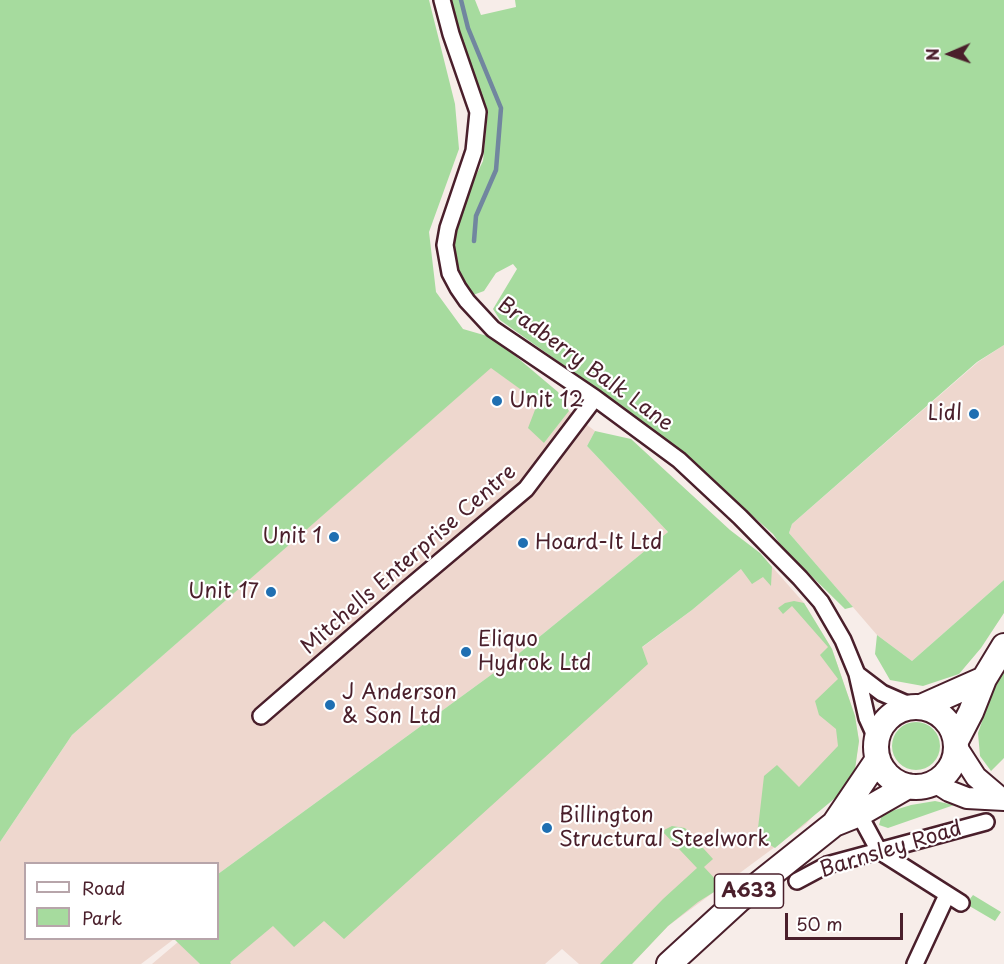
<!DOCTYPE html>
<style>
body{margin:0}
#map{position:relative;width:1004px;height:964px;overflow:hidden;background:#f7ede9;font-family:"Playpen Sans",sans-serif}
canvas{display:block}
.legend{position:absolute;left:24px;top:862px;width:195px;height:78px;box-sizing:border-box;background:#fff;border:2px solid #b7a5aa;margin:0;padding:8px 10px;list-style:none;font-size:18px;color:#4a1f2b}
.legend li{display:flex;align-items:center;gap:12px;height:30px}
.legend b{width:30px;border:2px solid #b7a5aa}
.north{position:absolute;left:920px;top:24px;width:60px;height:60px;-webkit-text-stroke:4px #fff;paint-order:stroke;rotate:268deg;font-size:16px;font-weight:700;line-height:24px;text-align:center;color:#4a1f2b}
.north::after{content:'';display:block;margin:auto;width:21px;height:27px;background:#4a1f2b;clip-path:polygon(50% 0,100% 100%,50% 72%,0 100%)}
.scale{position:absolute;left:785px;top:913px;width:118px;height:27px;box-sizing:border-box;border:3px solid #4a1f2b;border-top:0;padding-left:8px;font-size:18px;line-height:21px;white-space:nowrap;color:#4a1f2b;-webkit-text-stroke:4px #fff;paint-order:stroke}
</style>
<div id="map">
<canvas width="1004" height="964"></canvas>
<ul class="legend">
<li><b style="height:8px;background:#fff"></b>Road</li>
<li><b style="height:16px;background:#a6db9e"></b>Park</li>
</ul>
<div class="north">N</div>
<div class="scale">50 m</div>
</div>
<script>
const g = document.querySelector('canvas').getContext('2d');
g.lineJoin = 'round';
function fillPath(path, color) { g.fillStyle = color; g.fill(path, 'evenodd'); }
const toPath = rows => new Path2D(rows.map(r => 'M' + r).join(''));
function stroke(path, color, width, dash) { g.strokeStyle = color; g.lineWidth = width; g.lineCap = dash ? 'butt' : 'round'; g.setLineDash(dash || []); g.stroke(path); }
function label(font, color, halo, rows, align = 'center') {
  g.font = font + ' "Playpen Sans",sans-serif'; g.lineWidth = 4.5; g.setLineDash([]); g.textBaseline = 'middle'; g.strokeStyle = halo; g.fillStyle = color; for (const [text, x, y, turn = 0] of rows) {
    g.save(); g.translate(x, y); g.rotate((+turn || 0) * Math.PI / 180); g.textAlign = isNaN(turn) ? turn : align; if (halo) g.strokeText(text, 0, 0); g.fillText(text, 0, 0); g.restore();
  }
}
const built = toPath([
 [1004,345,1004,580,912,661,877,635,789,533,792,524,978,362],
 [491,367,538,402,544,443,569,411,595,431,587,446,668,532,506,664,218,874,218,864,26,864,26,938,174,939,141,964,0,964,0,842,72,735],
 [760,553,804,603,832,649,855,716,859,741,855,769,806,824,668,926,632,964,579,964,562,949,545,964,231,964,229,962,292,909,692,610],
 [178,942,200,964,152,964]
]);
const green = toPath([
 [0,0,429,0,455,104,459,149,429,232,436,292,463,329,494,338,558,392,569,411,544,443,528,428,538,402,491,368,72,735,0,842],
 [448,0,475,0,481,15,516,7,515,0,1004,0,1004,345,977,362,792,524,789,533,853,607,845,609,783,548,773,534,685,456,590,384,500,320,493,309,517,269,513,264,496,273,484,291,473,295,459,278,454,255,452,240,462,204,483,161,488,111,460,41],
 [595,431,631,439,730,530,760,553,772,567,771,586,763,577,752,584,741,569,692,610,642,647,648,664,344,939,324,921,294,947,273,926,230,962,231,964,200,964,174,939,218,938,218,874,506,664,668,532,587,446],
 [1004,580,1004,613,981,648,959,674,923,686,890,680,875,654,877,635,912,661],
 [794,601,804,603,832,649,855,716,859,741,855,769,840,794,775,848,757,837,764,776,777,765,799,787,838,746,836,729,819,715,815,701,838,679,820,655,828,647,792,606,783,614,778,608,785,603],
 [1004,665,1004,758,991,771,980,756,978,733,987,707,981,704],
 '892 746a24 24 0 1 1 48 0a24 24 0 1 1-48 0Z',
 [935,801,954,805,888,828,879,825,882,814,911,805],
 [672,826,685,828,713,859,704,867,717,881,727,877,730,882,698,902,668,926,632,964,600,964,663,899,697,868,662,831],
 [973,895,1001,912,995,921,966,904]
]);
const stream = toPath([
 [461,0,468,28,501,108,496,170,476,216,474,241]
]);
const minor = toPath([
 [442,0,451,34,478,112,474,151,448,228,445,245,450,273,458,288,467,301,493,329,595,398,679,460,740,517,800,578,821,602,843,640,857,674,867,718,877,740],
 [857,674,882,693,914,707],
 [261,716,405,591,526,489,595,398],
 [859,814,879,851,961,903],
 [797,881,827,865,986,822],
 [915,964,947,895]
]);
const tertiary = toPath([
 [956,746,976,777,1002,799],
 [935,782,949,791,967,798,1004,800]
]);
const primary = toPath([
 [921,707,984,679],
 '876 747a40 40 0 1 1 80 0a40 40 0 1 1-80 0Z',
 [956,741,971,712,984,679,1004,646],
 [834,824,878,759],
 [669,964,740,899,834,824,859,814,908,786]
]);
const markers = [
 [497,401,6,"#1f6fb2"],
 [974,414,6,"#1f6fb2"],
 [334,537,6,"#1f6fb2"],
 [523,543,6,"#1f6fb2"],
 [271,592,6,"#1f6fb2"],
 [466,652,6,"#1f6fb2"],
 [330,705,6,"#1f6fb2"],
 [547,828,6,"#1f6fb2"]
];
const shields = [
 [749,891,69]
];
const shieldNames = [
 ["A633",749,891]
];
const streetNames = [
 ["Bradberry Balk Lane",585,365,36],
 ["Mitchells Enterprise Centre",409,560,-41],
 ["Barnsley Road",891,850,-17]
];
const poiNames = [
 ["Unit 12",509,401],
 ["Lidl",962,414,"right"],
 ["Unit 1",322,537,"right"],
 ["Hoard-It Ltd",535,543],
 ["Unit 17",259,592,"right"],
 ["Eliquo",478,640],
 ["Hydrok Ltd",478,664],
 ["J Anderson",342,693],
 ["& Son Ltd",342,717],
 ["Billington",559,816],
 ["Structural Steelwork",559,840]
];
fillPath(built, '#eed7ce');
fillPath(green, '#a6db9e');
stroke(stream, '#71869f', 4.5);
stroke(minor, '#4a1f2b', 20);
stroke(tertiary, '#4a1f2b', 24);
stroke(primary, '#4a1f2b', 28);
stroke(minor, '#fff', 15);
stroke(tertiary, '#fff', 20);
stroke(primary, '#fff', 24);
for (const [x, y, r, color] of markers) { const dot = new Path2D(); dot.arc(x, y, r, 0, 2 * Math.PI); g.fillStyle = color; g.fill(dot); stroke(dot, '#fff', 2); }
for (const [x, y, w] of shields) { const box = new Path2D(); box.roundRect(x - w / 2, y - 17, w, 34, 4.5); g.fillStyle = '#fff'; g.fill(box); stroke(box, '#4a1f2b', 1.5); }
label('bold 20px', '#4a1f2b', null, shieldNames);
label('21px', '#4a1f2b', '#fff', streetNames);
label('21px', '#4a1f2b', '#fff', poiNames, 'left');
</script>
